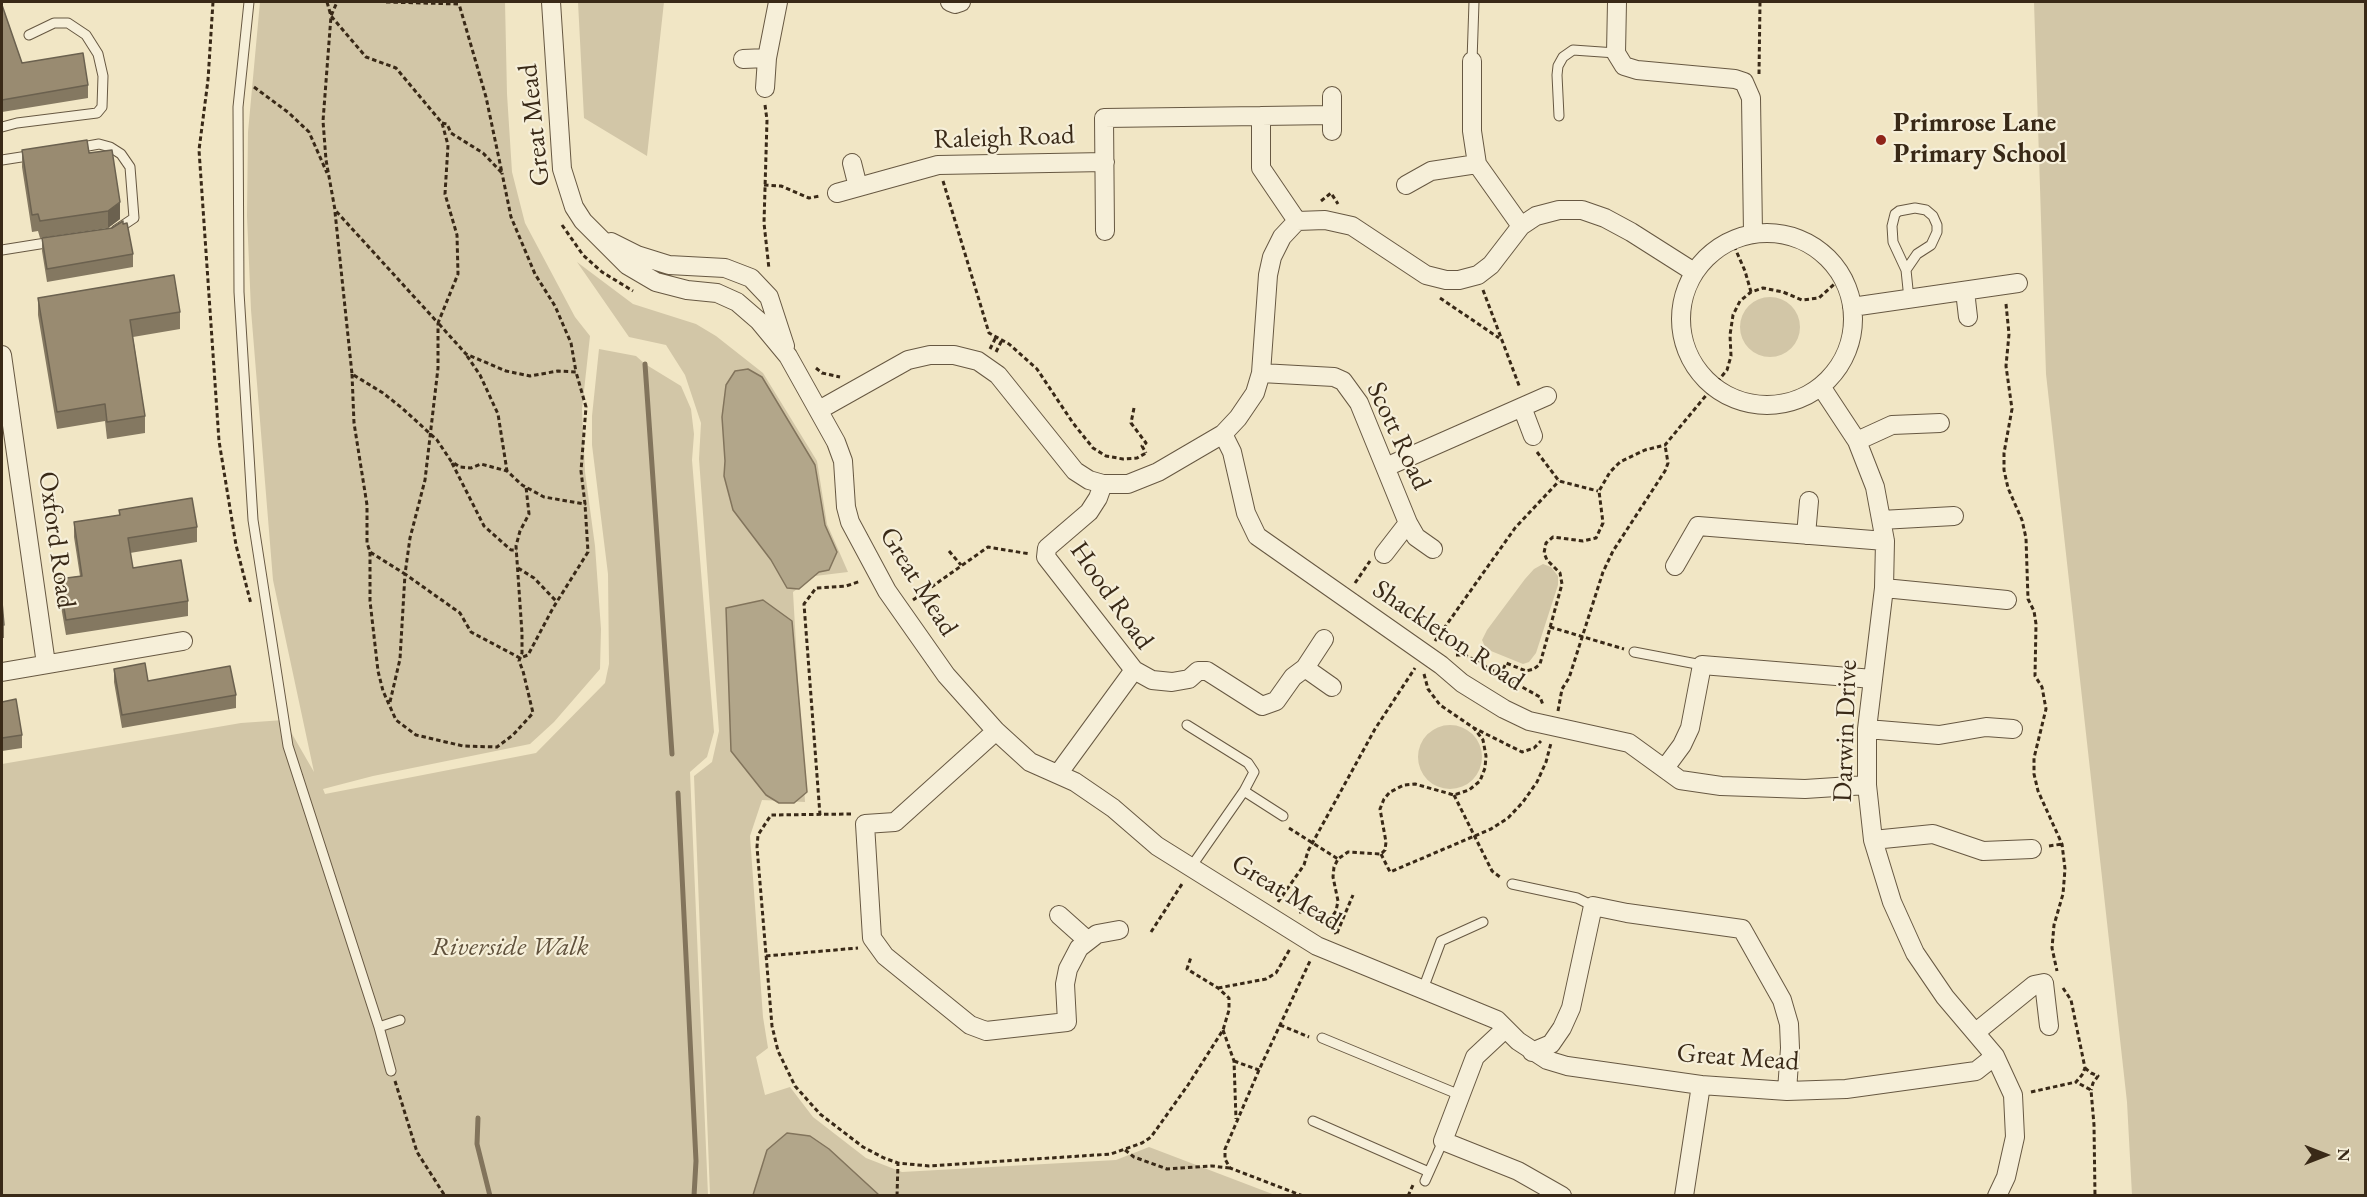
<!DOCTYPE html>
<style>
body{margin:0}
#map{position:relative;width:2367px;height:1197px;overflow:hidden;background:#f1e6c5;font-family:"EB Garamond",serif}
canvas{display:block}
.frame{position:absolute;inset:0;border:3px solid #392917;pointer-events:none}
.north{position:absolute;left:2295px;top:1125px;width:60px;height:60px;-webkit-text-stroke:4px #f6efd9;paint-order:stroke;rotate:90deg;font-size:16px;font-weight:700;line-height:24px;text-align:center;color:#392917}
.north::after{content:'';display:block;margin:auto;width:21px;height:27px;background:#392917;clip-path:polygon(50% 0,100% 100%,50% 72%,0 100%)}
</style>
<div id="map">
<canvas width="2367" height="1197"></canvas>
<div class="frame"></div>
<div class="north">N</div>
</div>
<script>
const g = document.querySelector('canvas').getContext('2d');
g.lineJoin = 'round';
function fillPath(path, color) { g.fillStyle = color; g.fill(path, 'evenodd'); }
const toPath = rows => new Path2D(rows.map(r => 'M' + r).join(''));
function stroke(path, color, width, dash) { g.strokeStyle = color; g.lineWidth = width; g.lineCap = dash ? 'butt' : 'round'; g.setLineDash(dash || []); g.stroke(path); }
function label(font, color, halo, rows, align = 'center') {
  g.font = font + ' "EB Garamond",serif'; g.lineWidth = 4.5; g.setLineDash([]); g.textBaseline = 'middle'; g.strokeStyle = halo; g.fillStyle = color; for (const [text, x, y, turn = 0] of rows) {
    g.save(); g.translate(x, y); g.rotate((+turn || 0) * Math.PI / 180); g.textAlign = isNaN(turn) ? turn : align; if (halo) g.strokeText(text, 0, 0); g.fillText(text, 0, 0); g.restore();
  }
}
const green = toPath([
 [260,2,505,2,507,94,512,172,525,223,575,317,590,336,582,409,585,472,595,546,601,629,600,669,554,722,530,744,373,776,323,789,325,794,536,753,605,683,609,664,608,574,592,445,592,416,599,349,636,356,645,364,681,386,691,409,694,434,692,460,714,732,707,757,690,772,708,1195,2,1196,2,764,241,723,284,720,314,772,273,580,251,310,247,216,248,132],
 [578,2,664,2,647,156,584,118],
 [2034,2,2365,2,2365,1195,2132,1195,2127,1102,2046,374],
 [577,262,633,304,696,324,716,336,763,373,817,461,827,524,848,572,815,576,793,592,805,802,762,800,750,836,763,1017,768,1048,756,1057,765,1095,790,1087,813,1117,866,1158,902,1172,1116,1160,1149,1147,1275,1195,710,1195,694,776,712,762,719,731,699,459,701,423,685,375,666,345,629,337],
 '1740 327a30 30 0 1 1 60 0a30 30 0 1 1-60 0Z',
 [1543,564,1551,567,1558,576,1558,585,1536,653,1529,662,1523,664,1486,649,1482,640,1487,630,1525,579,1534,569],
 '1418 757a32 32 0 1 1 64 0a32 32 0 1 1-64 0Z'
]);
const water = toPath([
 [748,369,762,377,815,465,825,525,837,552,829,570,819,572,799,589,787,588,771,560,733,510,724,476,725,461,722,417,726,385,735,371,748,369],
 [763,600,792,621,807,792,794,803,779,803,766,795,731,751,726,608,763,600],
 [787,1133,810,1136,829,1149,879,1195,753,1195,767,1150,787,1133]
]);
const stream = toPath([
 [645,364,672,754],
 [678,793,696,1161,694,1196],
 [478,1118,477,1144,490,1196]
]);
const path = toPath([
 [213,2,208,80,199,150,219,441,236,545,251,604],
 [327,2,331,16,366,57,396,68,442,123,448,145,445,194,457,235,458,274,438,323,335,210,326,160,323,121,331,16,337,2],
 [386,2,459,4,459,2],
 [1759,74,1760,2],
 [254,87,289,113,309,132,327,173],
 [765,105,767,120,764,223,769,269],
 [442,123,447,124,451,133,483,153,502,173,486,97,459,4],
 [943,181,989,333,1009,344,1037,369,1073,423,1093,448,1106,456,1123,459,1137,458,1146,453],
 [764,185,781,186,809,198,820,196],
 [1321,201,1331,193,1338,204],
 [335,212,352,374,383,393,402,408,437,440,451,461,460,467,471,468,481,464,507,471,522,485,544,497,585,504,581,471,586,407,576,372],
 [562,225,583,255,602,272,633,291],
 [1731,239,1745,271,1751,292],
 [1483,290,1520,388],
 [1440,298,1499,338],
 [2006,304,2009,334,2006,366,2012,409,2004,453,2004,470,2008,488,2022,520,2026,538,2028,599,2034,611,2036,624,2035,676,2042,687,2046,709,2034,758,2034,774,2038,791,2062,844,2065,869,2063,894,2054,925,2052,948,2057,971],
 [439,324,466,354,506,371,530,376,558,371,576,372,571,343,555,306,535,274,511,217,502,173],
 [990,349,996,337],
 [996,352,1002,340],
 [467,356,480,375,498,414,507,471],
 [816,368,822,373,840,377],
 [352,374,354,423,367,505,367,543,370,552,405,574,410,538,425,480,438,368,438,323],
 [1134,408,1131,423,1146,443,1142,446,1146,453],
 [1537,452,1559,481,1598,491],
 [452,463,484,526,511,550,517,550],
 [949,551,961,565],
 [370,552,370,601,378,671,383,691,396,720,416,735,463,746,497,747,513,735,533,713,523,671,519,661,522,653,522,633,516,546,520,531,529,514,526,487],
 [518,568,534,578,557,602],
 [1355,583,1370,561],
 [913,600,988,547,1030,554],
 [1550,627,1624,649],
 [1435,641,1515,528,1559,481],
 [1456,655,1465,655,1540,697,1543,705],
 [1424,674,1428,689,1440,705,1474,728,1522,752,1534,748,1541,741],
 [1500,676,1506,663,1526,671,1534,669,1540,664,1562,584,1560,573,1547,560,1544,553,1546,543,1553,537,1583,541,1596,538,1603,523,1599,491,1610,472,1620,462,1645,450,1665,445,1727,370,1731,356,1730,335,1733,315,1740,301,1751,292,1763,288,1783,292,1802,300,1819,298,1841,278],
 [390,702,400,659,405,574,460,613,471,632,520,658,528,655,553,608,588,552,585,504],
 [1558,711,1562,689,1569,678,1603,572,1613,551,1665,471,1668,463,1665,445],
 [1454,795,1492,871,1500,877],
 [851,814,771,815,758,835,757,847,772,1026,778,1051,795,1086,820,1114,863,1147,884,1158,898,1163,929,1166,1111,1154,1142,1143,1151,1137,1188,1085,1223,1030,1229,1010,1229,998,1218,988,1187,969,1191,957],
 [820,815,804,604,816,588,846,586,861,581],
 [1289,828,1338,859],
 [2049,846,2062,844],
 [1381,854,1390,872,1491,829,1508,818,1523,802,1537,782,1546,762,1551,743],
 [1278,902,1304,865,1308,851,1375,729,1415,668],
 [1299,912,1307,912,1329,921,1336,934],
 [1329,921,1336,911,1338,901,1333,877,1334,867,1338,859,1348,852,1381,854,1385,850,1386,842,1380,809,1384,799,1390,792,1404,785,1415,784,1454,795,1469,790,1480,781,1485,768,1486,756,1483,740,1474,728],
 [1151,932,1182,884],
 [1337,933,1353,895],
 [766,956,858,948],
 [1218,988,1266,979,1276,973,1290,949],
 [2063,988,2071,1000,2085,1068,2082,1075,2076,1082,2091,1090,2094,1125,2095,1196],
 [1280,1025,1309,1037],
 [1223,1030,1234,1061,1236,1119],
 [1234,1061,1259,1070],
 [2085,1068,2091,1073,2098,1076,2093,1083,2091,1090],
 [395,1081,417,1152,445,1196],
 [2031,1092,2076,1082],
 [1125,1150,1134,1157,1167,1169,1212,1166,1230,1168],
 [897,1196,898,1163],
 [1303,1196,1230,1168,1225,1159,1225,1149,1259,1070,1310,961],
 [1408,1196,1413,1185]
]);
const service = toPath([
 [249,2,238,107,239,292,253,520,288,746,379,1027,391,1071],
 [1472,61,1474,2],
 [1559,116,1557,75,1558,66,1563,57,1573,50,1616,53],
 [2,127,17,123,97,113,102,107,103,76,98,54,86,35,68,23,54,23,29,35],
 [77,148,99,144,110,147,121,154,130,167,134,218,116,230],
 [2,160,34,155],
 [1915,208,1926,210,1933,216,1937,225,1937,232,1931,245,1917,254,1906,270,1893,242,1892,226,1895,214,1899,211,1915,208],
 [2,250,52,242],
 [1906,270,1909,299],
 [1634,652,1702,665],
 [1187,725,1248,763,1254,772,1244,791,1191,867],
 [1244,791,1283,816],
 [1512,884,1577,898,1593,906],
 [1423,989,1441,941,1483,922],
 [379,1027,400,1020],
 [1322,1038,1460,1095],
 [1313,1121,1429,1172],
 [1425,1181,1443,1141]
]);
const minor = toPath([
 [551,2,562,169,574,207,583,221,627,265,656,282,687,290,717,293,737,302,759,321,788,356,836,442,843,461,846,507,850,522,887,591,946,675,996,731,1030,762,1075,782,1113,808,1157,846,1317,946,1497,1020,1518,1041,1547,1060,1567,1066,1701,1085,1787,1091,1846,1089,1976,1071,1995,1056],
 [950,2,955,4,961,2],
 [1617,2,1616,53,1624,66,1637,70,1735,79,1744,82,1751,98,1753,233],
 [743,59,767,58],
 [1472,61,1472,131,1477,164,1521,226],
 [765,88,767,58,778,2],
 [1332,96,1332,131],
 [1261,116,1332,115],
 [852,163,858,187],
 [1406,185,1431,171,1477,164],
 [837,193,938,165,1105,162],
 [1105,231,1104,118,1261,116,1261,168,1297,221],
 '1681 319a86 86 0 1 1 172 0a86 86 0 1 1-172 0Z',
 [611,242,637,255,669,265,725,268,751,278,769,297,785,346],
 [1965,291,1968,317],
 [1852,307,2018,283],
 [2,355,46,664],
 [1261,373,1334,377,1343,381,1359,403,1408,523,1416,537,1433,549],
 [1822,388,1857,441,1875,487,1885,541,1884,588,1867,729,1867,785,1873,840,1892,902,1915,953,1945,997,1995,1056,2013,1095,2015,1137,2006,1177,1997,1196],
 [1522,407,1533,436],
 [819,410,908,360,930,355,954,355,978,361,998,375,1075,471,1089,480,1103,484,1128,484,1158,472,1223,434,1238,418,1255,393,1261,373,1268,275,1272,257,1282,237,1297,221,1325,220,1352,226,1426,275,1446,280,1459,280,1478,275,1491,265,1521,226,1536,216,1559,210,1582,210,1605,218,1631,232,1694,272],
 [1223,434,1232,452,1246,513,1257,536,1441,665,1462,683,1504,709,1529,721,1629,743,1680,780,1721,786,1805,789,1867,785],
 [1857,441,1892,425,1940,423],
 [1386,467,1547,396],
 [1103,484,1098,498,1089,512,1047,548,1046,557,1134,670,1152,680,1172,682,1189,679,1198,671,1207,671,1262,706,1276,701,1293,677,1305,668,1324,639],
 [1881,520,1954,516],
 [1806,535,1809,501],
 [1384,554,1408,523],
 [1675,566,1698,526,1885,541],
 [1884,588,2007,600],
 [1305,668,1332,687],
 [2,672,183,641],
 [1867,729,1939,735,1986,727,2013,729],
 [996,731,895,822,865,824,872,938,885,956,970,1025,986,1031,1067,1022,1065,984,1068,969,1079,948,1097,934,1119,930],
 [1665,768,1682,745,1690,728,1702,665,1873,679],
 [1058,774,1134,670],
 [1873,840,1933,834,1983,851,2032,849],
 [1059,915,1087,940],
 [1505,1029,1475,1057,1443,1141,1518,1171,1562,1196],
 [1976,1032,2034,985,2044,983,2049,1026],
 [1532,1052,1551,1044,1562,1028,1571,1008,1593,906,1627,913,1742,929,1782,1000,1789,1024,1790,1048,1787,1091],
 [1684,1196,1701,1085]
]);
const wall = toPath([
 [2,5,22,63,88,85,88,98,2,112],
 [22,150,89,153,120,219,108,228,40,238,38,231,32,232,22,167],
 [42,238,133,254,133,267,47,282,42,251],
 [38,298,180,312,180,329,133,337,145,416,145,433,107,439,105,421,57,429,38,315],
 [119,510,197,527,197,542,130,553,133,568,188,601,188,616,66,635,59,595,59,579,80,576,74,537,74,522,119,515],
 [2,602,4,625,4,638,2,638],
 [114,669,148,681,236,695,236,708,122,728,114,682],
 [2,702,22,735,22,748,2,751]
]);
const shadedWall = toPath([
 [120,202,120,219,108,228,108,211]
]);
const building = toPath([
 [2,5,22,63,83,53,88,85,2,100,2,5],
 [87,140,89,153,112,150,120,202,108,211,40,221,38,214,32,215,22,150,87,140],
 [123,221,123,224,127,223,133,254,47,269,42,238,112,228,123,221],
 [174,275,180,312,130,320,145,416,107,422,105,404,57,412,38,298,174,275],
 [192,498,197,527,128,538,133,568,181,560,188,601,66,620,59,579,82,576,74,522,120,515,119,510,192,498],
 [2,602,4,625,2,625,2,602],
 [145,663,148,681,230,666,236,695,122,715,114,669,145,663],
 [16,699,22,735,2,738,2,702,16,699]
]);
const markers = [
 [1881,140,6,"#8f2418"]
];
const poiNames = [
 ["Primrose Lane",1893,124],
 ["Primary School",1893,155]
];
const streetNames = [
 ["Great Mead",535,125,-96],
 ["Raleigh Road",1004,138,-2],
 ["Scott Road",1398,436,65],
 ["Oxford Road",56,540,82],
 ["Great Mead",918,582,58],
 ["Hood Road",1111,596,55],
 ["Shackleton Road",1448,636,34],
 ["Darwin Drive",1846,731,-88],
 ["Great Mead",1286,893,31],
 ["Great Mead",1738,1058,4]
];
const parkNames = [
 ["Riverside Walk",510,948]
];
fillPath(green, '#d2c6a7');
fillPath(water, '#b2a68a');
stroke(water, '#82745c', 1.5);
stroke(stream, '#82745c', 5);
stroke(service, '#675842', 11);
stroke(minor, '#675842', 20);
stroke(path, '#392917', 3, [4.5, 3]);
stroke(service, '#f6efd9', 9);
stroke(minor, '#f6efd9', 18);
fillPath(wall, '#847861');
fillPath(shadedWall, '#6b614f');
fillPath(building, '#998b71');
stroke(building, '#6b614f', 1.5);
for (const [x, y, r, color] of markers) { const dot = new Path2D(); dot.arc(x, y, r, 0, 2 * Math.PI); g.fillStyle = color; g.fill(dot); stroke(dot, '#f6efd9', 2); }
label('bold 27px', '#392917', '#f6efd9', poiNames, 'left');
label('27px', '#392917', '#f6efd9', streetNames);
label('italic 27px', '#5f503b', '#f6efd9', parkNames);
</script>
